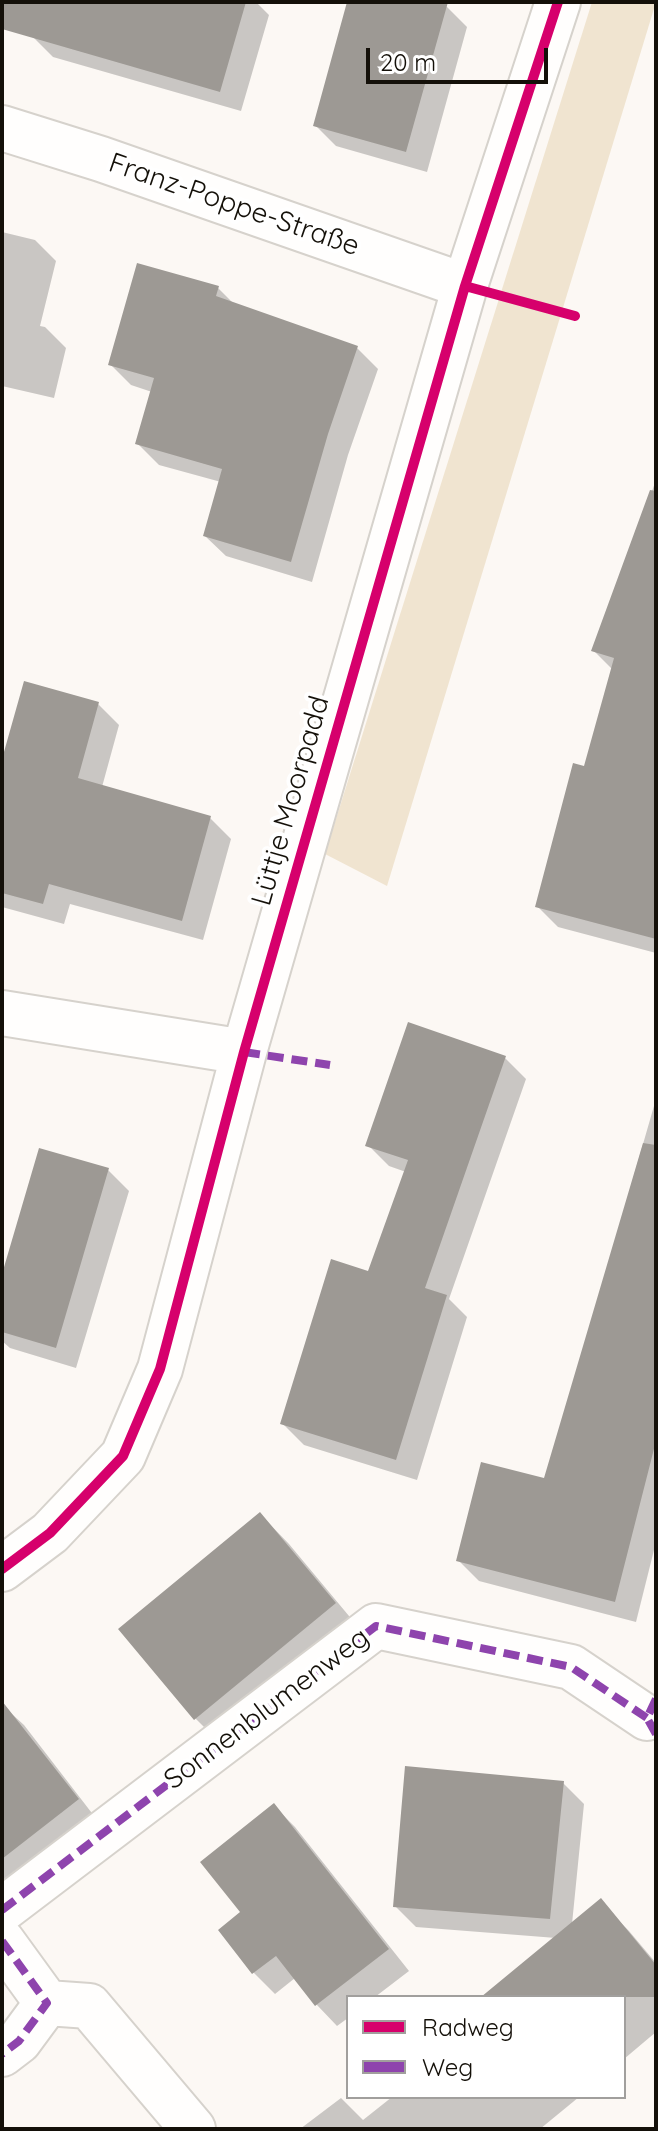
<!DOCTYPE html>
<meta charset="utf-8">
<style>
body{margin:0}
#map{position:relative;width:658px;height:2131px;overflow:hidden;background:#fcf8f4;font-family:Quicksand,sans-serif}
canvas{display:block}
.frame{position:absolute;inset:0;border:4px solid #141009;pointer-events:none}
.legend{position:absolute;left:346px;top:1995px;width:280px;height:104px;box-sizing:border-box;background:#fff;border:2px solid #a19f9d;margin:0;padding:10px 14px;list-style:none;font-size:24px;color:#141009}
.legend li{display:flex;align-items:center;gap:16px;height:40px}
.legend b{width:40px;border:2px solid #a19f9d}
.scale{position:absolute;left:366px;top:48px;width:182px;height:36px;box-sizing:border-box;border:4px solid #141009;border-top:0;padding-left:10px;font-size:24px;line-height:28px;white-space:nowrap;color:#141009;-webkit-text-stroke:6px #fff;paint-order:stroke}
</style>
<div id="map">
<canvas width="658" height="2131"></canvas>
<div class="frame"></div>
<ul class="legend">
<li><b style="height:10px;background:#d6006c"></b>Radweg</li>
<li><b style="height:10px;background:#8e44ad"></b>Weg</li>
</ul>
<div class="scale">20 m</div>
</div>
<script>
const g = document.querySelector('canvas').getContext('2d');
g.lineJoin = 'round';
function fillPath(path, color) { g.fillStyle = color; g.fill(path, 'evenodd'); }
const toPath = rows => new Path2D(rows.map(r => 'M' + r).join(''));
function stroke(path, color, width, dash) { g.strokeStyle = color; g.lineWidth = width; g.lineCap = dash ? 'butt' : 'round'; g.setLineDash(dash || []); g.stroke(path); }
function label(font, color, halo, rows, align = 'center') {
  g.font = font + ' Quicksand,sans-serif'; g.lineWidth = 8; g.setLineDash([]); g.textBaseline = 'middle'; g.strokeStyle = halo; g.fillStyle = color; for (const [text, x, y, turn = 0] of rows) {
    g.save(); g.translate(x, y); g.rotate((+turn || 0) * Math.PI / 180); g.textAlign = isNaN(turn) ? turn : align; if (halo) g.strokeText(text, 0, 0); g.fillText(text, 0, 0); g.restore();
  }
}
const green = toPath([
 [592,2,656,2,387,886,325,854]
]);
const shadow = toPath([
 [2,2,256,2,269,15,241,111,53,57,32,36,2,28],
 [349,2,431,2,446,6,467,27,427,172,336,146,315,125],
 [2,232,35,240,56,261,40,326,45,327,66,348,54,398,2,386],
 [218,288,235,305,357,348,378,369,348,455,312,582,226,556,205,536,221,482,159,465,138,444,152,392,131,385,110,364],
 [656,480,656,953,558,927,537,906,585,768,613,670,594,651],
 [98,704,119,725,102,787,210,818,231,839,203,940,70,904,64,924,2,907,2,767],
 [505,1058,526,1079,449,1299,467,1317,417,1480,304,1445,283,1424,370,1273,406,1172,389,1166,368,1145],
 [656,1099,656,1542,636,1622,479,1581,458,1560,546,1480],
 [108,1170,129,1191,76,1368,10,1348,2,1341,2,1281],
 [260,1514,289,1544,364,1634,225,1748,195,1718],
 [2,1705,24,1725,98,1821,2,1896],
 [563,1783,584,1804,572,1924,607,1909,629,1931,656,1963,656,2032,624,2059,624,1997,494,1997,556,1938,416,1927,395,1906],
 [274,1806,295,1827,409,1971,375,1997,348,1997,348,2018,337,2026,317,2005,295,1978,275,1994,254,1973,220,1930,242,1912],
 [392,2097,579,2097,540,2129,300,2129,341,2098,363,2120]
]);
const building = toPath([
 [2,2,246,2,220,92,2,29],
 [347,2,448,2,406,152,313,126],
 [137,263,219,286,216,296,358,346,328,434,291,562,203,536,222,469,135,444,154,378,108,365],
 [650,490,656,491,656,939,535,907,573,763,584,766,614,658,591,651],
 [24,681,99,702,78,778,211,816,182,921,49,884,43,904,2,893,2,759],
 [408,1022,506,1056,425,1288,447,1295,396,1460,280,1424,331,1259,368,1271,408,1160,365,1146],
 [643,1143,656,1145,656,1441,615,1602,456,1561,481,1462,544,1478],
 [39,1148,109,1168,56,1348,2,1332,2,1274],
 [260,1512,336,1603,194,1720,118,1629],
 [2,1701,79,1799,2,1859],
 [405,1766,564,1781,550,1919,393,1907],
 [274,1803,389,1949,315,2006,276,1956,252,1974,218,1930,240,1912,200,1862],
 [601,1898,656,1965,656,1997,481,1997]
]);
const minor = toPath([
 [2,128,101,159,465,286],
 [2,1013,244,1052],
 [2,1569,50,1533,123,1456,160,1369,244,1052,465,286,558,2],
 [2,1910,376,1626,571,1667,647,1718],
 [2,1941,47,2003,19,2041,2,2054],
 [47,2003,89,2006,193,2129]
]);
const quiet = toPath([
 [244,1052,330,1065],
 [656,1699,647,1718,656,1734],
 [2,1910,376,1626,571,1667,647,1718],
 [2,1941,47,2003,19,2041,2,2054]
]);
const cycleway = toPath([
 [465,286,575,316],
 [2,1569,50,1533,123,1456,160,1369,244,1052,465,286,558,2]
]);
const streetNames = [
 ["Franz-Poppe-Straße",234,205,19],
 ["Lüttje Moorpadd",291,801,-74],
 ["Sonnenblumenweg",267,1709,-37]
];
fillPath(green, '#f0e4d0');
fillPath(shadow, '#0003');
fillPath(building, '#9d9994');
stroke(minor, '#d6d2cc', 48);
stroke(minor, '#fffefd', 44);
stroke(quiet, '#8e44ad', 8, [16, 8]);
stroke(cycleway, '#d6006c', 10);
label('28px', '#141009', '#fff', streetNames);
</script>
